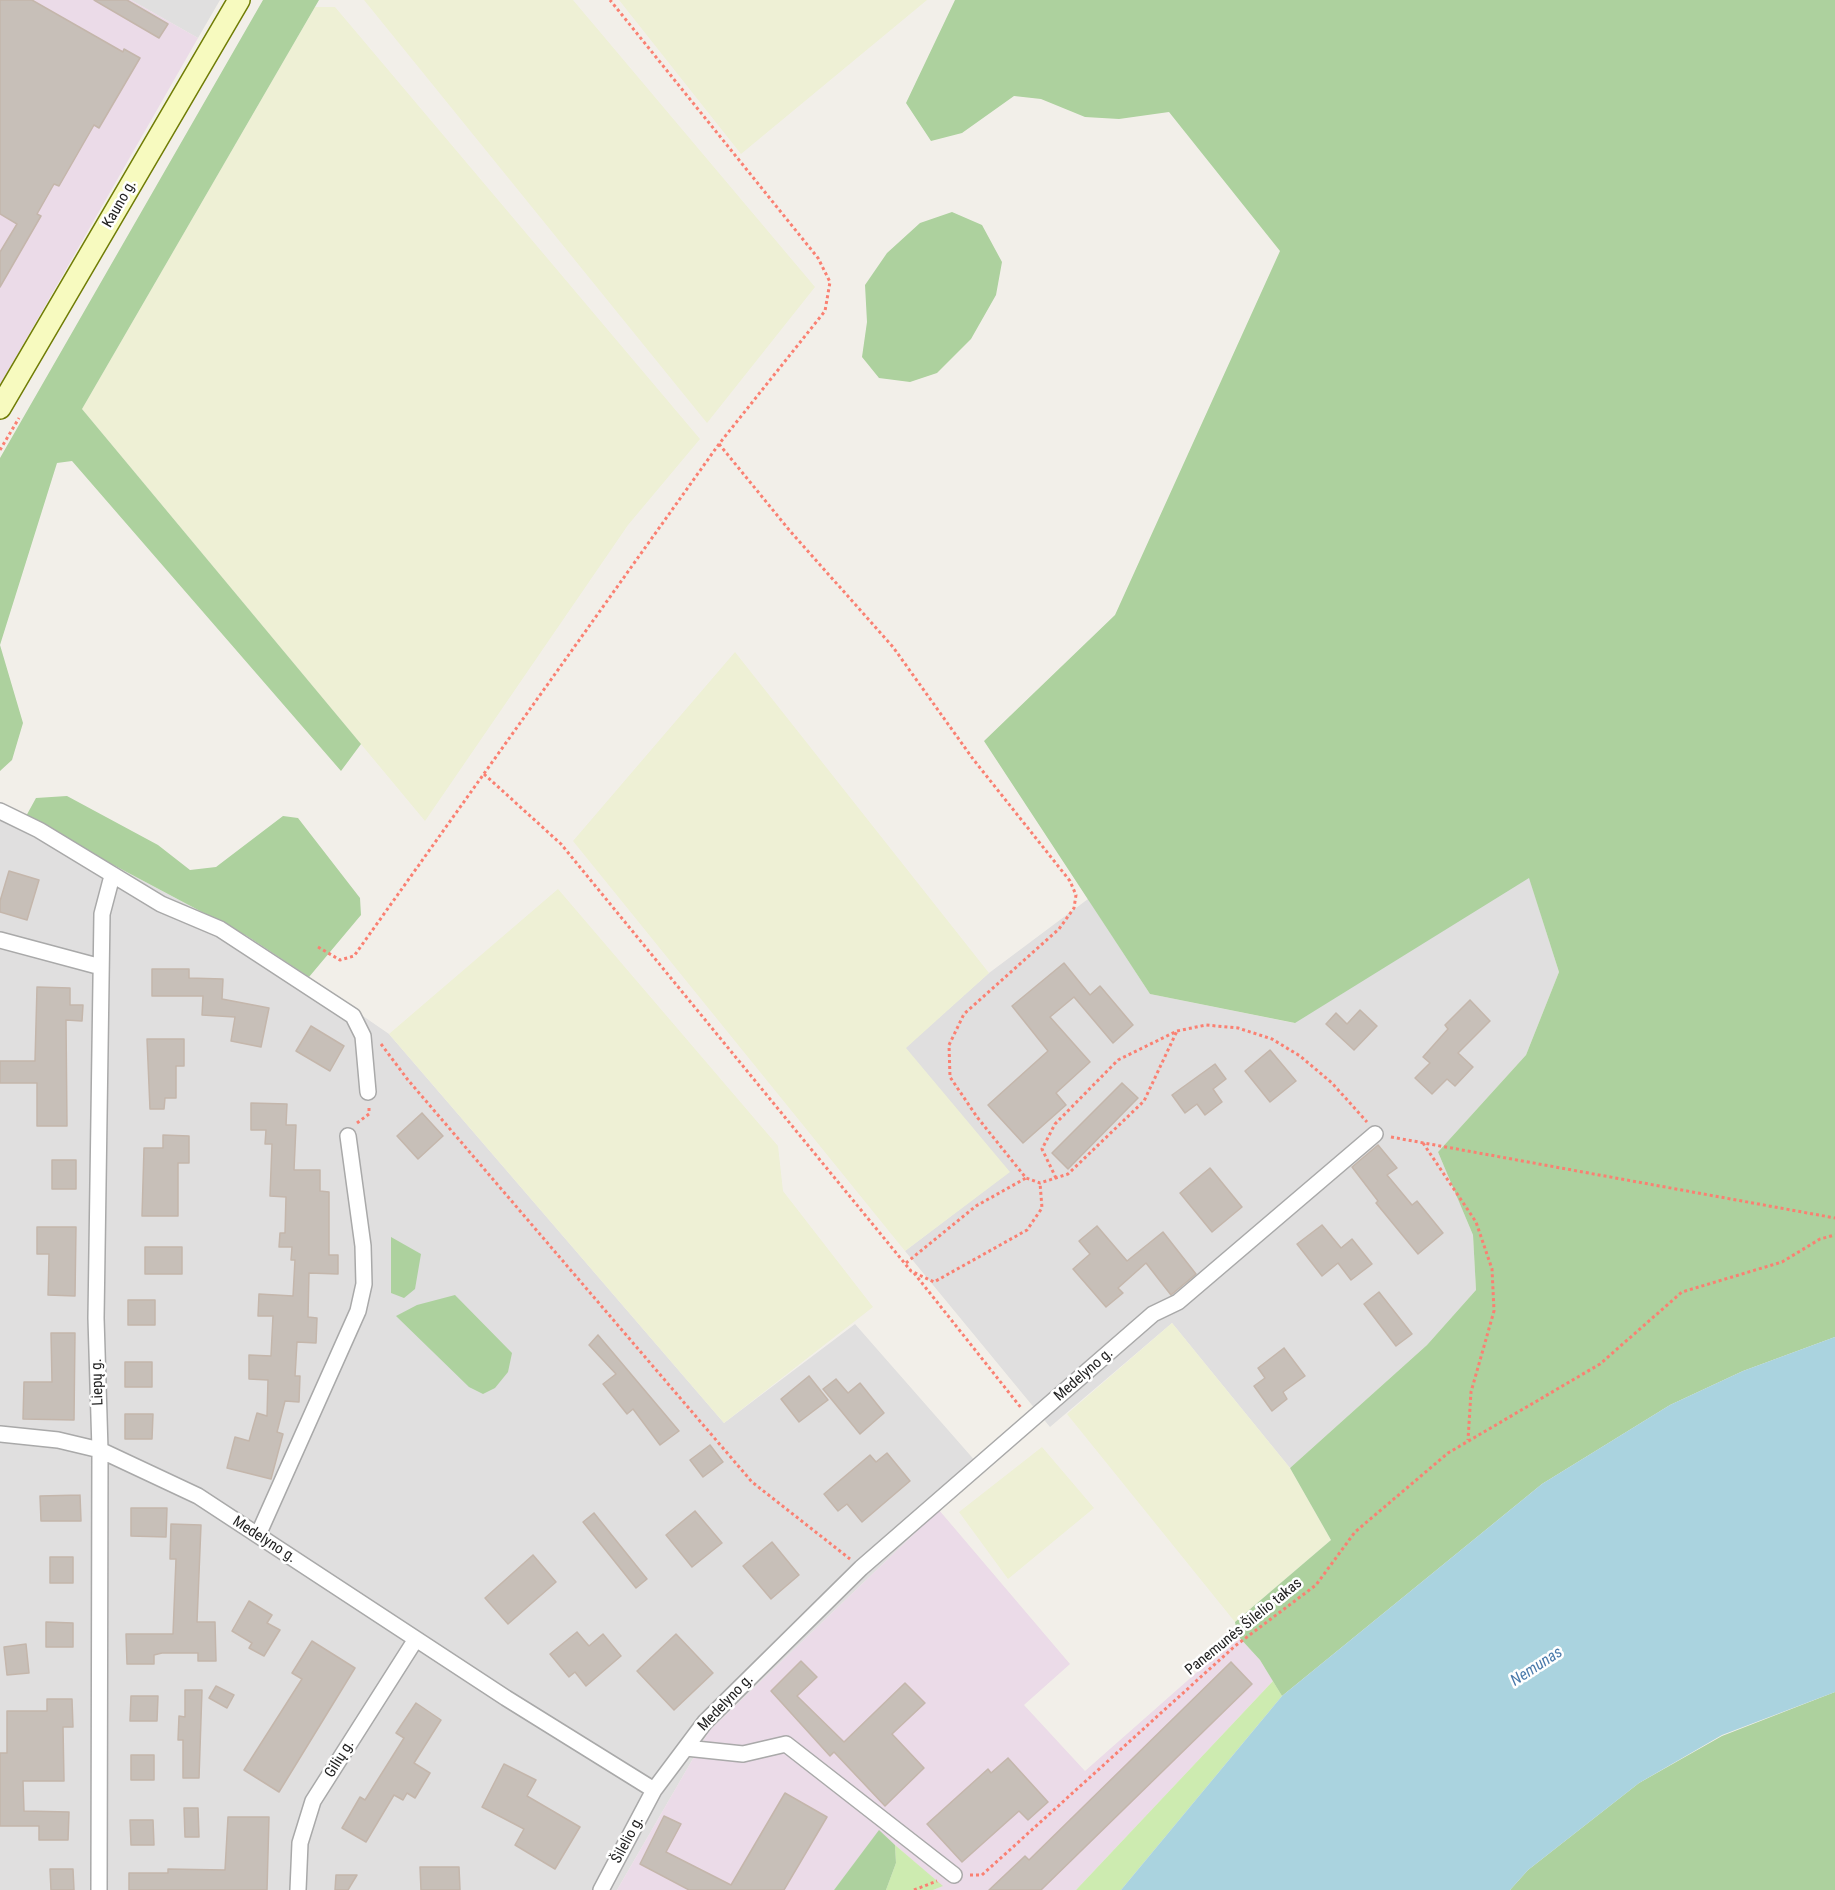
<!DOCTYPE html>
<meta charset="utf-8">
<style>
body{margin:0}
canvas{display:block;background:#f2efe9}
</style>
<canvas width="1835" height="1890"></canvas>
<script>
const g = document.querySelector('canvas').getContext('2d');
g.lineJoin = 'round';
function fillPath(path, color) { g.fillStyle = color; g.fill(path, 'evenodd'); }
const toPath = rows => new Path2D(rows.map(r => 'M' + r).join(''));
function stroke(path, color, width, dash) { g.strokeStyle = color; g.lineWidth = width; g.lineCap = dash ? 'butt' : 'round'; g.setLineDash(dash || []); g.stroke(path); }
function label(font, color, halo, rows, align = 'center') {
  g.font = font + ' "Roboto Condensed",sans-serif'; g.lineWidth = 5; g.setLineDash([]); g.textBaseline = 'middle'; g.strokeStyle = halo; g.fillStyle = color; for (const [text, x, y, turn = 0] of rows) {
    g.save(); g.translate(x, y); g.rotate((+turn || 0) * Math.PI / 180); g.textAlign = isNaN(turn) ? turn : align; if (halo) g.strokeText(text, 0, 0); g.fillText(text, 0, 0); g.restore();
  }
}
const residential = toPath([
 [131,0,220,0,198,38],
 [0,805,247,936,389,1034,724,1423,855,1324,984,1471,939,1510,709,1731,617,1890,0,1890],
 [1529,877,1559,972,1526,1055,1438,1152,1473,1235,1476,1290,1427,1345,1290,1468,1172,1323,1050,1427,905,1251,1009,1172,905,1048,989,973,1088,899,1150,994,1294,1023]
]);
const industrial = toPath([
 [0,0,131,0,198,38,0,385],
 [939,1510,1070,1664,1024,1705,1085,1771,1238,1636,1260,1660,1273,1681,1076,1890,933,1890,942,1886,879,1831,834,1890,617,1890,709,1731]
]);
const farmland = toPath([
 [364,0,573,0,815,287,707,423],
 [619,0,927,0,741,154],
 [315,7,335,7,700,439,628,525,425,821,82,409],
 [735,652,989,973,906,1048,1010,1172,905,1251,573,841],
 [558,889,778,1146,783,1191,873,1307,724,1423,389,1034],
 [1172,1323,1290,1468,1331,1540,1235,1622,1067,1414],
 [1042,1447,1094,1508,1008,1579,959,1512]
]);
const grass = toPath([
 [1273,1681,1282,1696,1121,1890,1076,1890],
 [895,1845,943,1886,933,1890,886,1890,896,1863]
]);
const forest = toPath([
 [263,0,319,0,82,409,361,744,341,771,72,461,57,463,0,645,23,723,12,760,0,771,0,458],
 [955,0,1835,0,1835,1337,1743,1371,1670,1405,1542,1484,1282,1696,1260,1660,1238,1636,1235,1622,1331,1540,1290,1468,1427,1345,1476,1290,1473,1235,1438,1152,1526,1055,1559,972,1529,878,1295,1023,1150,994,984,741,1115,615,1280,251,1169,112,1119,119,1085,117,1041,99,1014,96,962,133,931,141,906,103],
 [952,212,982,225,1002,262,996,295,971,339,937,373,910,382,879,378,862,357,867,322,865,285,887,253,920,223],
 [67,796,158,845,190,870,216,867,283,816,298,818,360,898,361,915,309,977,247,936,25,818,36,798],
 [391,1237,421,1254,415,1289,404,1298,391,1293],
 [455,1295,512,1353,508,1372,495,1388,483,1394,469,1387,396,1316,417,1305],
 [1835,1692,1835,1890,1510,1890,1528,1870,1639,1783,1722,1736],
 [879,1830,895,1845,896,1863,886,1890,834,1890]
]);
const water = toPath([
 [1835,1337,1835,1692,1722,1735,1639,1783,1528,1870,1510,1890,1121,1890,1282,1696,1542,1484,1670,1405,1743,1371]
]);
const building = toPath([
 [0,0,32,0,123,52,124,49,140,58,99,128,94,125,59,186,54,184,37,214,41,216,0,287,0,252,17,224,0,214,0,0],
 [94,0,127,0,168,24,159,38,94,0],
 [9,871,39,880,27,920,0,912,0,901,9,871],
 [1064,963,1090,995,1100,986,1133,1025,1113,1043,1074,997,1050,1017,1090,1062,1056,1093,1066,1105,1023,1143,988,1105,1048,1051,1012,1006,1064,963],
 [152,969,189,969,189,978,223,979,222,999,269,1008,261,1047,231,1041,235,1017,202,1015,203,996,152,996,152,969],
 [37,987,70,988,70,1005,83,1005,82,1021,66,1020,67,1126,37,1126,37,1083,0,1083,0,1061,35,1061,37,987],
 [1470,1000,1490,1021,1458,1053,1473,1067,1455,1086,1447,1079,1432,1094,1415,1078,1430,1063,1423,1057,1448,1029,1445,1025,1470,1000],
 [1360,1010,1377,1026,1354,1050,1326,1024,1336,1013,1347,1024,1360,1010],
 [311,1026,344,1046,330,1071,296,1051,311,1026],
 [147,1039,184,1039,184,1066,176,1066,176,1098,165,1098,164,1109,150,1109,147,1039],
 [1270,1050,1296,1081,1270,1102,1245,1071,1270,1050],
 [1215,1064,1226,1079,1213,1089,1222,1102,1205,1115,1197,1104,1185,1113,1172,1095,1215,1064],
 [1122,1083,1138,1098,1068,1169,1052,1153,1122,1083],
 [251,1103,287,1104,286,1125,296,1125,294,1170,320,1170,320,1191,329,1192,329,1255,338,1255,338,1274,309,1273,308,1317,317,1318,316,1343,297,1342,295,1376,300,1376,299,1402,285,1401,277,1432,283,1434,271,1479,227,1468,235,1437,249,1441,257,1413,267,1416,268,1380,249,1379,249,1355,271,1356,273,1316,258,1316,259,1294,293,1296,295,1260,291,1260,292,1247,279,1247,280,1233,285,1233,286,1197,270,1196,272,1144,265,1144,266,1130,251,1130,251,1103],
 [422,1113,443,1136,418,1159,397,1136,422,1113],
 [163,1135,189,1136,189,1163,178,1163,178,1216,142,1216,144,1148,163,1148,163,1135],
 [1378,1145,1397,1168,1387,1175,1412,1205,1417,1201,1443,1233,1418,1254,1376,1203,1378,1201,1352,1167,1378,1145],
 [52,1160,76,1160,76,1189,52,1189,52,1160],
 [1210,1168,1242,1207,1212,1232,1180,1193,1210,1168],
 [1322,1225,1341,1248,1352,1239,1372,1264,1351,1280,1338,1263,1322,1276,1297,1244,1322,1225],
 [1097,1226,1127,1261,1163,1232,1196,1274,1171,1295,1146,1263,1118,1288,1123,1293,1106,1307,1073,1269,1090,1254,1079,1241,1097,1226],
 [37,1227,76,1227,75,1296,48,1295,49,1254,37,1254,37,1227],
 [145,1247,182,1247,182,1274,145,1274,145,1247],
 [1379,1292,1412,1334,1396,1346,1364,1304,1379,1292],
 [128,1300,155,1300,155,1325,128,1325,128,1300],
 [51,1333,75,1333,74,1420,23,1419,24,1382,52,1382,51,1333],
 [598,1335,679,1431,660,1445,633,1409,627,1414,603,1384,616,1374,589,1345,598,1335],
 [1284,1348,1305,1376,1283,1392,1287,1399,1272,1411,1254,1386,1265,1378,1258,1368,1284,1348],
 [125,1362,152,1362,152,1387,125,1387,125,1362],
 [809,1376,828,1400,799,1422,781,1399,809,1376],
 [836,1379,848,1393,860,1383,884,1413,860,1434,823,1389,836,1379],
 [125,1414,153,1414,152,1439,125,1439,125,1414],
 [710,1445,723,1462,703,1477,690,1460,710,1445],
 [887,1453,910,1481,862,1522,847,1504,838,1511,824,1494,870,1455,876,1462,887,1453],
 [80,1495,81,1521,41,1521,40,1496,80,1495],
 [131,1508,167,1508,166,1537,131,1536,131,1508],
 [695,1511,722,1543,692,1567,666,1535,695,1511],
 [594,1513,647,1579,636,1588,583,1522,594,1513],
 [171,1524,201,1525,197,1622,215,1622,216,1661,198,1661,198,1653,162,1653,154,1655,154,1664,127,1664,126,1634,173,1634,176,1559,170,1559,171,1524],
 [772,1542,799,1575,771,1599,743,1566,772,1542],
 [533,1555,556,1582,508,1624,485,1598,533,1555],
 [50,1557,73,1557,73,1583,50,1583,50,1557],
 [249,1601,272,1615,267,1623,280,1630,264,1656,249,1648,252,1643,232,1631,249,1601],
 [46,1622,73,1623,73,1647,46,1647,46,1622],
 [577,1632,589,1646,603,1634,621,1656,586,1686,575,1672,569,1677,550,1654,577,1632],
 [676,1634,713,1673,674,1710,637,1671,676,1634],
 [312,1641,355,1668,279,1792,244,1770,302,1679,292,1673,312,1641],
 [26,1644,29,1673,7,1675,4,1647,26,1644],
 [801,1661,817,1677,797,1696,844,1742,905,1683,925,1703,892,1734,924,1768,885,1806,834,1752,830,1756,771,1691,801,1661],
 [1231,1662,1252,1684,1041,1890,989,1890,1025,1856,1029,1860,1231,1662],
 [216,1686,234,1695,227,1708,209,1698,216,1686],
 [185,1690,202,1690,199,1778,183,1778,183,1740,178,1740,179,1716,185,1717,185,1690],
 [131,1696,158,1696,157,1721,130,1721,131,1696],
 [47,1699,72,1699,73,1727,63,1727,64,1781,23,1781,24,1811,69,1812,68,1840,39,1840,39,1826,0,1826,0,1753,7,1753,7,1711,47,1711,47,1699],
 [416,1703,441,1720,414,1763,430,1773,415,1798,407,1793,403,1800,394,1795,366,1842,342,1828,360,1797,365,1800,404,1738,396,1733,416,1703],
 [131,1755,154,1755,154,1780,131,1780,131,1755],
 [1008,1758,1048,1802,1028,1820,1019,1811,962,1862,927,1824,988,1769,991,1773,1008,1758],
 [504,1764,536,1780,527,1796,580,1827,555,1869,515,1845,524,1829,482,1807,504,1764],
 [785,1793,827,1817,784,1890,689,1890,640,1864,664,1816,681,1824,666,1852,731,1885,785,1793],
 [184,1808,198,1808,199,1837,185,1837,184,1808],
 [228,1817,269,1817,267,1890,129,1890,129,1873,168,1873,168,1869,225,1870,228,1817],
 [130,1820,153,1820,154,1845,131,1845,130,1820],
 [420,1867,459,1867,460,1890,421,1890,420,1867],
 [50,1869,73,1869,74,1890,51,1890,50,1869],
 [336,1875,357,1875,348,1890,335,1890,336,1875]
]);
const path = toPath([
 [719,444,790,531,893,647,973,759,1070,881,1076,895,1074,908,1059,929,964,1014,949,1045,950,1077,977,1117,1026,1178,1040,1183,1068,1174,1144,1101,1177,1031],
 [0,450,19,418],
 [484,774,561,844,911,1271,934,1282,1027,1230,1042,1208,1040,1183],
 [318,947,340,960,354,956,719,444,825,311,830,282,818,258,610,0],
 [381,1044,408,1080,752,1482,850,1559],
 [357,1123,369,1114,369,1106],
 [1391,1137,1835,1218],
 [1423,1143,1476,1222,1492,1269,1494,1311,1471,1392,1468,1440],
 [1056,1178,1042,1149,1055,1124,1118,1060,1177,1031,1206,1025,1238,1028,1272,1039,1300,1056,1332,1083,1367,1122],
 [906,1263,976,1206,1026,1178],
 [914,1273,1022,1409],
 [970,1875,982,1875,1235,1646,1316,1585,1355,1532,1448,1453,1600,1364,1682,1292,1782,1262,1820,1239,1835,1235],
 [914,1890,937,1881]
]);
const street = toPath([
 [0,811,39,830,161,904,220,929,353,1016,363,1036,368,1092],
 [0,940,101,967],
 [0,1434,58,1440,100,1450,198,1496,506,1698,654,1790],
 [258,1535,358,1311,364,1284,363,1246,348,1136],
 [686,1748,743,1754,786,1744,954,1875],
 [99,1890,100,1450,96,1318,102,914,112,876],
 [298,1890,300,1843,313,1801,416,1639],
 [601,1890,654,1790,705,1722,861,1568,1153,1314,1178,1302,1375,1134]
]);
const secondary = toPath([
 [0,408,239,0]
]);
const streetNames = [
 ["Kauno g.",120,204,-60],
 ["Medelyno g.",1084,1375,-41],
 ["Liepų g.",98,1382,-92],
 ["Medelyno g.",264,1540,33],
 ["Panemunės Šilelio takas",1244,1627,-39],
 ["Medelyno g.",726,1703,-46],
 ["Gilių g.",340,1759,-58],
 ["Šilelio g.",628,1840,-62]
];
const waterNames = [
 ["Nemunas",1537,1667,-33]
];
fillPath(residential, '#e0dfdf');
fillPath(industrial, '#ebdbe8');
fillPath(farmland, '#eef0d5');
fillPath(grass, '#cdebb0');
fillPath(forest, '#add19e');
fillPath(water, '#aad3df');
fillPath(building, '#c7bfb8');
stroke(building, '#c4b6ab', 1.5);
stroke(street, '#a9a9a9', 18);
stroke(secondary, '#707d05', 24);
stroke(path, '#fa8072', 3, [3, 3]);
stroke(street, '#fff', 15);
stroke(secondary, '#f7fabf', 21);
label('15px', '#222', '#fff', streetNames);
label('italic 16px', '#4a7aab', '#fff', waterNames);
</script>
